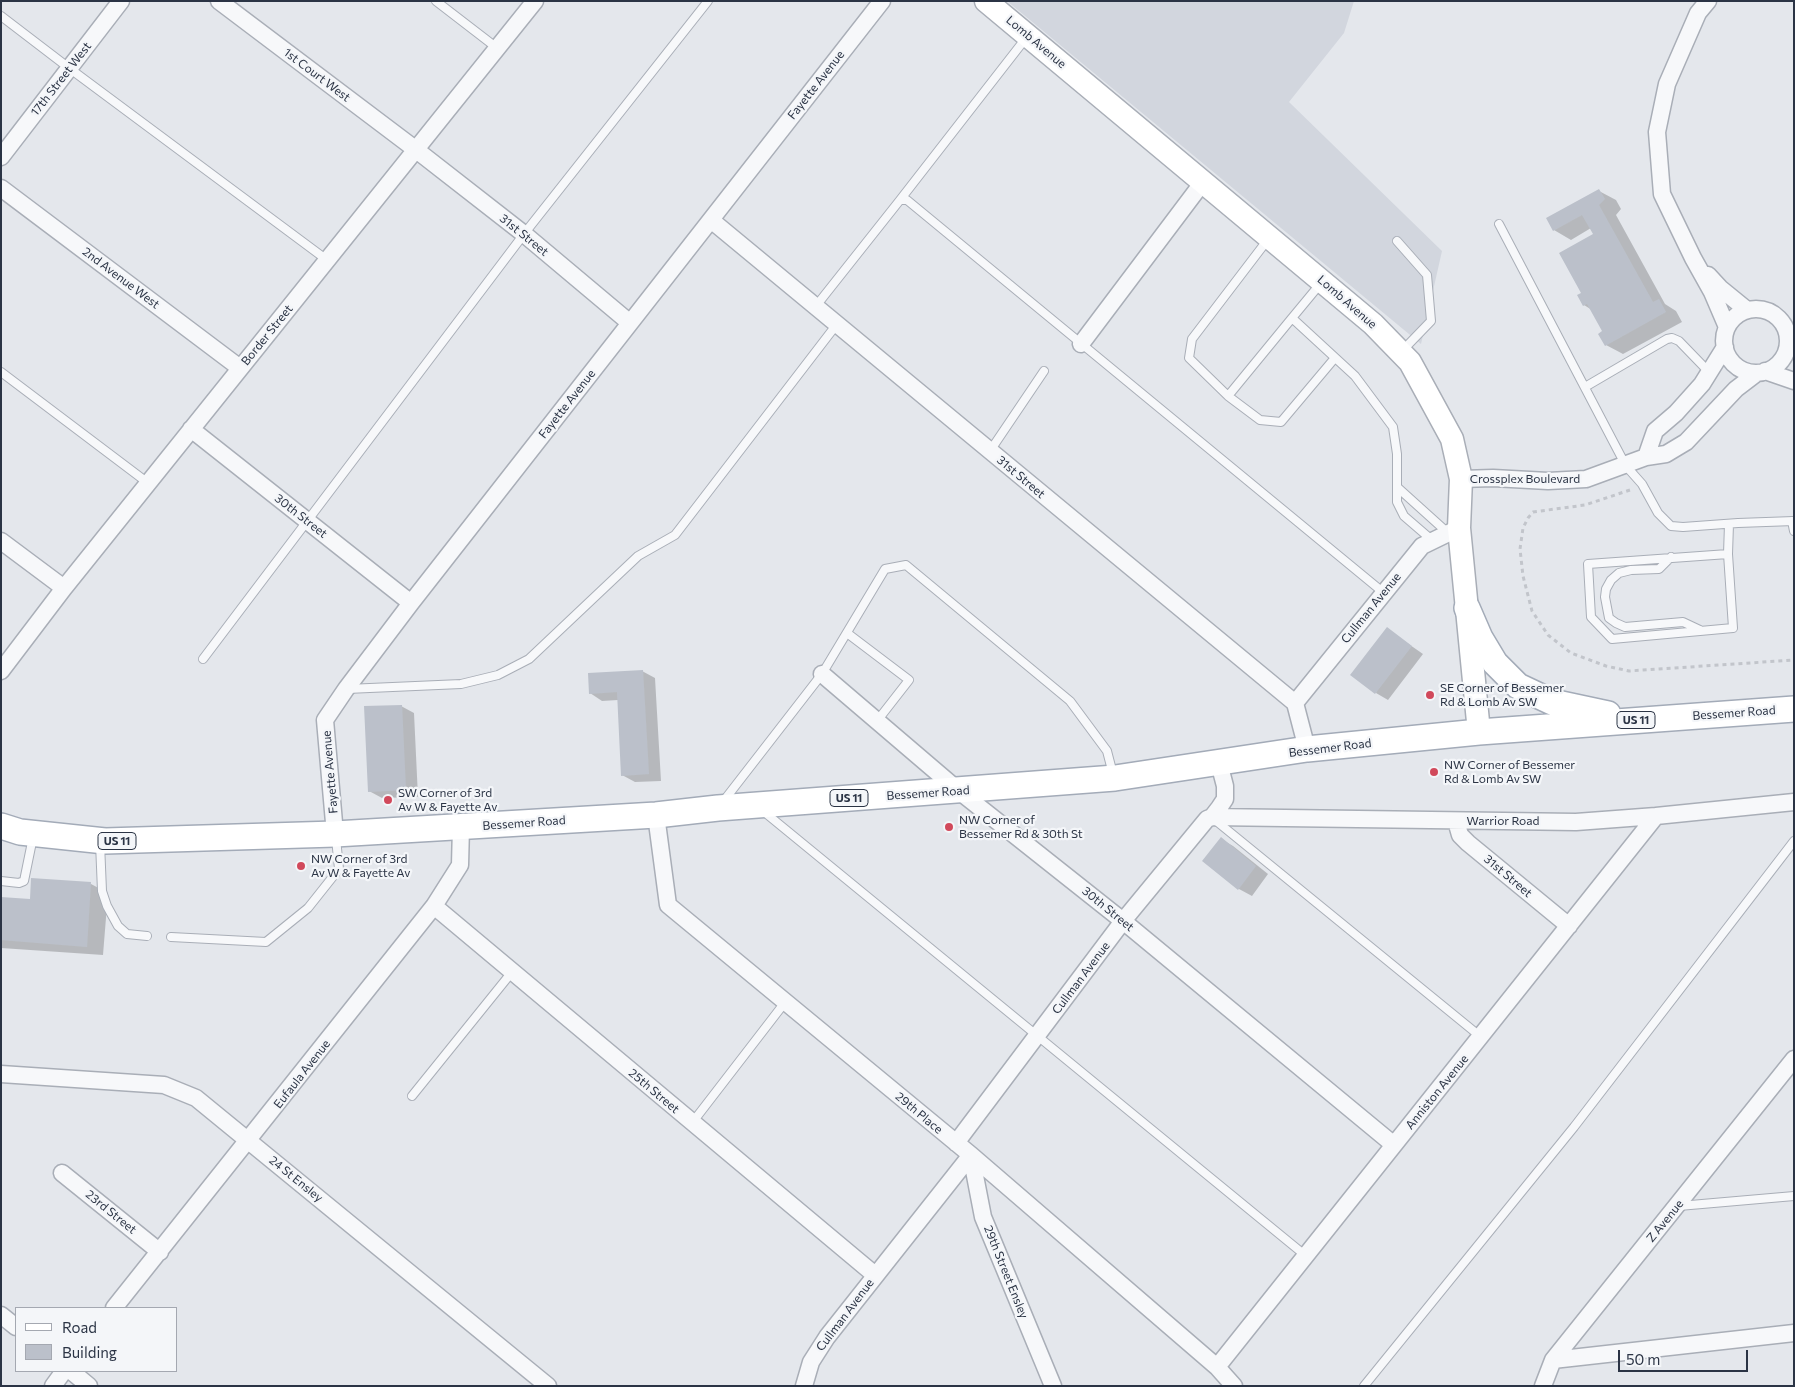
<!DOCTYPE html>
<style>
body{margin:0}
#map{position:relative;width:1795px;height:1387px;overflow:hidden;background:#e4e7ec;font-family:Commissioner,sans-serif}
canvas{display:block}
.frame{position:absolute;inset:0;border:2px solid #2b3445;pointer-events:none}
.legend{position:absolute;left:15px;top:1307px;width:162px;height:65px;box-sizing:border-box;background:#f4f6f9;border:1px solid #a4a8b1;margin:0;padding:6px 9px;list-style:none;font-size:15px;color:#2b3445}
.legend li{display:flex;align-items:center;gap:10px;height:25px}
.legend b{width:25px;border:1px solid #a4a8b1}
.scale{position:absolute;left:1618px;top:1350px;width:130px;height:22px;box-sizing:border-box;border:2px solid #2b3445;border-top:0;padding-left:6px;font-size:15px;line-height:18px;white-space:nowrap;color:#2b3445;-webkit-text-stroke:4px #f4f6f9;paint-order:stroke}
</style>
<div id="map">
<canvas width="1795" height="1387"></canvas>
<div class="frame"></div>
<ul class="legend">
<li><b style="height:6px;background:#fff"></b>Road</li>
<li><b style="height:14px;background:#bbc0ca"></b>Building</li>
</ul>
<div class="scale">50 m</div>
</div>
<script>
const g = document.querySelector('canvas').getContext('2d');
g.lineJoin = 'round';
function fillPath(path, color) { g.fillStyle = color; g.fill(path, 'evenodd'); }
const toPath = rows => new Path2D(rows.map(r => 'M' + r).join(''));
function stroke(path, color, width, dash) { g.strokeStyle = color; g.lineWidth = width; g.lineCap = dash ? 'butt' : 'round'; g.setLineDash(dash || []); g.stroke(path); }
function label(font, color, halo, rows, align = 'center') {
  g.font = font + ' Commissioner,sans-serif'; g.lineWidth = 4.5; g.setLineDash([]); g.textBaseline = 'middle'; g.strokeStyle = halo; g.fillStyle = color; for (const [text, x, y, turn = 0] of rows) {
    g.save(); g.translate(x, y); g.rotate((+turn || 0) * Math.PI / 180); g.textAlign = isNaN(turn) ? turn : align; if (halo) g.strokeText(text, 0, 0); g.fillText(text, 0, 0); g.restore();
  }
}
const built = toPath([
 [1007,1,1354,1,1344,33,1289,102,1442,251,1421,344]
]);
const shadow = toPath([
 [1599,191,1616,200,1621,209,1616,215,1665,304,1676,311,1682,322,1623,354,1606,345,1604,332,1592,310,1584,305,1595,235,1591,228,1571,240,1554,230],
 [1387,629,1423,654,1388,700,1376,693],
 [642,671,655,678,661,781,635,782,622,775,618,700,602,701,590,693],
 [401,706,414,713,418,797,382,798,369,791],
 [1221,839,1233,846,1268,874,1252,896,1239,889,1204,861],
 [91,884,108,893,103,955,1,948,1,898,31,901]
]);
const building = toPath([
 [1599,189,1605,199,1599,205,1653,302,1659,299,1666,312,1605,346,1598,334,1602,331,1587,304,1583,306,1577,295,1581,293,1559,253,1593,234,1582,215,1553,231,1546,218],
 [1387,627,1412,646,1375,694,1350,675],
 [643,670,649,774,621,776,617,692,589,694,588,673],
 [402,705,406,790,368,792,364,706],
 [1221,837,1256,866,1238,890,1202,861],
 [31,878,91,882,87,947,1,940,1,897,30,899]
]);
const path = toPath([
 [1630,490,1585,505,1533,512,1528,518,1523,528,1520,549,1523,576,1532,611,1548,635,1571,653,1606,666,1629,671,1794,660]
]);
const lane = toPath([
 [436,1,497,48],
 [1,16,69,68,327,260],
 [900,200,1026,38],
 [1499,224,1626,466,1642,484,1658,513,1671,526,1683,527,1738,523,1794,521],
 [1397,241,1427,275,1431,321,1402,351],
 [816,306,900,200,907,200,1384,593],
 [1292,318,1321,283],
 [1334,359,1281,422,1260,420,1228,396,1292,318,1355,376,1393,427,1397,454,1397,487],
 [1,372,148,483],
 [1585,387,1667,339,1672,338,1679,341,1709,372],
 [1228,396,1189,358,1192,339,1269,238],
 [990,451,1044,371],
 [1792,521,1794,531],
 [1433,541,1404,516,1397,502,1397,487,1448,533],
 [1728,554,1588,564,1591,617,1612,639,1733,628,1728,554,1729,524],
 [1671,557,1659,569,1631,570,1619,573,1611,580,1606,589,1605,597,1609,618,1616,623,1625,627,1683,622,1700,630],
 [847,633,909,680,877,721],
 [203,659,524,234,708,1],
 [347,689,461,684,498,675,529,659,638,556,675,535,837,324],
 [722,803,822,674,885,569,906,565,1070,701,1107,751,1113,774],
 [763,811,1306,1256],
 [1215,820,1481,1037],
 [100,843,102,891,107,906,118,926,127,934,147,936],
 [1,881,19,883,24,881,33,837],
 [171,937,266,942,308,908,339,869,336,838],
 [412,1096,512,972],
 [692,1123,786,1001],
 [1679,1206,1794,1196],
 [1364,1386,1574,1127,1794,841]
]);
const street = toPath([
 [219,1,415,149,524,234,630,323],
 [1708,1,1698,13,1667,84,1657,132,1662,194,1693,258,1712,292,1727,327],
 [1,157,121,1],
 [1,188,240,368],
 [711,220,1295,703,1307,749],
 [1708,275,1720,288,1747,310],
 '1724 341a32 32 0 1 1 64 0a32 32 0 1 1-64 0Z',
 [1081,344,1203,182],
 [1765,371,1794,381],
 [191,429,411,603],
 [1646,457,1655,431,1676,413,1702,384,1725,347],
 [1461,479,1493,478,1548,481,1586,479,1646,457,1666,454,1686,442,1736,389,1757,373],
 [1,541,64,588],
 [1,671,64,588,535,1],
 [822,674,959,791,1123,921,1394,1145],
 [1295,703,1422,546,1459,528],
 [656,815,668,905,971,1155,1217,1367,1234,1386],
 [1212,817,1576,822,1656,816,1794,802],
 [1456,821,1460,835,1468,843,1569,926],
 [335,834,325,720,346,689,411,603,882,1],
 [434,906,875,1275],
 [1,1074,164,1085,196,1098,548,1386],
 [956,1143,1123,921,1207,819,1212,817,1219,808,1225,799,1225,786,1219,763],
 [971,1155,983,1217,1053,1386],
 [62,1173,160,1252],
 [114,1308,434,906,460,865,461,827],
 [1,1315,16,1327],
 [1553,1360,1794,1333],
 [1217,1367,1656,816],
 [71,1371,89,1386],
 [53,1386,64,1371],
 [804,1386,811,1362,827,1337,971,1155],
 [1543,1386,1553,1360,1794,1059]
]);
const secondary = toPath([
 [986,1,1373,324,1410,362,1452,439,1461,479,1459,528,1479,732]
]);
const primary = toPath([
 [1467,608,1480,638,1495,663,1518,686,1552,702,1608,714],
 [1,826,20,832,105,841,335,834,656,815,718,808,1115,778,1307,749,1479,732,1794,709]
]);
const markers = [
 [1430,695,5,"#d1495b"],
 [1434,772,5,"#d1495b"],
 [388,800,5,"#d1495b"],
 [949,827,5,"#d1495b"],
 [301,866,5,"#d1495b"]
];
const shields = [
 [1636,720,38],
 [849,798,38],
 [117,841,38]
];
const shieldNames = [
 ["US 11",1636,720],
 ["US 11",849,798],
 ["US 11",117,841]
];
const streetNames = [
 ["Lomb Avenue",1036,42,40],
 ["1st Court West",317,75,37],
 ["17th Street West",61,79,-52],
 ["Fayette Avenue",816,85,-52],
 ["31st Street",524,235,39],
 ["2nd Avenue West",121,278,37],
 ["Lomb Avenue",1347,302,41],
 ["Border Street",267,335,-51],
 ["Fayette Avenue",567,404,-52],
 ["31st Street",1021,477,40],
 ["Crossplex Boulevard",1525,479],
 ["30th Street",301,516,38],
 ["Cullman Avenue",1371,608,-51],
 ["Bessemer Road",1734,713,-4],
 ["Bessemer Road",1330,748,-7],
 ["Fayette Avenue",330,772,-95],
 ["Bessemer Road",928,793,-4],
 ["Warrior Road",1503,821],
 ["Bessemer Road",524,823,-4],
 ["31st Street",1508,876,40],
 ["30th Street",1108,909,39],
 ["Cullman Avenue",1081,978,-53],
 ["Eufaula Avenue",302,1074,-52],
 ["25th Street",654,1091,40],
 ["Anniston Avenue",1437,1092,-51],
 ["29th Place",919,1113,40],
 ["24 St Ensley",296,1179,39],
 ["23rd Street",111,1212,39],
 ["Z Avenue",1665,1221,-51],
 ["29th Street Ensley",1006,1272,68],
 ["Cullman Avenue",845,1315,-53]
];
const poiNames = [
 ["SE Corner of Bessemer",1440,688],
 ["Rd & Lomb Av SW",1440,702],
 ["NW Corner of Bessemer",1444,765],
 ["Rd & Lomb Av SW",1444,779],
 ["SW Corner of 3rd",398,793],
 ["Av W & Fayette Av",398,807],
 ["NW Corner of",959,820],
 ["Bessemer Rd & 30th St",959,834],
 ["NW Corner of 3rd",311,859],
 ["Av W & Fayette Av",311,873]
];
fillPath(built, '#d2d6de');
fillPath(shadow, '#0003');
fillPath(building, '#bbc0ca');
stroke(lane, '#a9aeb7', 10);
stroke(street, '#a9aeb7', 19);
stroke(secondary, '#a9aeb7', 25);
stroke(primary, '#a3abb8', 28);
stroke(path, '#c2c5cb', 3, [4, 4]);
stroke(lane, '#f7f8fa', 8);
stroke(street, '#f7f8fa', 16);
stroke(secondary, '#fff', 22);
stroke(primary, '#fff', 25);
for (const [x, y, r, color] of markers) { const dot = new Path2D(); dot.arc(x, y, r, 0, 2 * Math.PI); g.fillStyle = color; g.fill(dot); stroke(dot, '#f4f6f9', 2); }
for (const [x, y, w] of shields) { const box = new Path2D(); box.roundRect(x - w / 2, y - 8.5, w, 17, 4); g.fillStyle = '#f4f6f9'; g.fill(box); stroke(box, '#2b3445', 1); }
label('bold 11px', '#2b3445', null, shieldNames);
label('12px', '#2b3445', '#f4f6f9', streetNames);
label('12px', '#2b3445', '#f4f6f9', poiNames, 'left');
</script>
